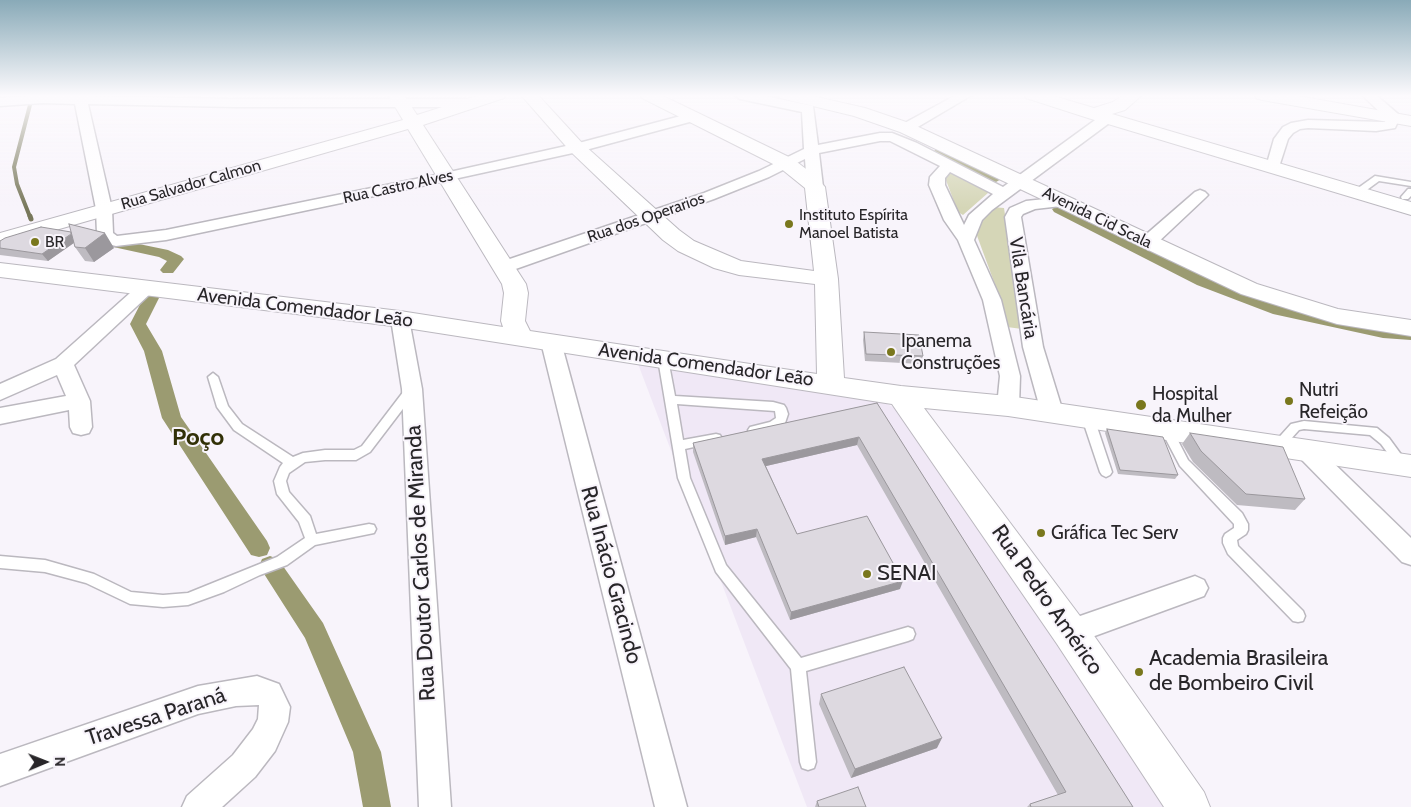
<!DOCTYPE html>
<meta charset="utf-8">
<style>
body{margin:0}
#map{position:relative;width:1411px;height:807px;overflow:hidden;background:#f8f4fb;font-family:Cabin,sans-serif}
canvas{display:block}
.north{position:absolute;left:20px;top:737px;width:50px;height:50px;-webkit-text-stroke:4px #f8f4fb;paint-order:stroke;rotate:89deg;font-size:14px;font-weight:700;line-height:20px;text-align:center;color:#282629}
.north::after{content:'';display:block;margin:auto;width:18px;height:22px;background:#282629;clip-path:polygon(50% 0,100% 100%,50% 72%,0 100%)}
</style>
<div id="map">
<canvas width="1411" height="807"></canvas>
<div class="north">N</div>
</div>
<script>
const g = document.querySelector('canvas').getContext('2d');
g.lineJoin = 'round';
function fillPath(path, color) { g.fillStyle = color; g.fill(path, 'evenodd'); }
const toPath = rows => new Path2D(rows.map(r => 'M' + r).join(''));
function stroke(path, color, width, dash) { g.strokeStyle = color; g.lineWidth = width; g.lineCap = dash ? 'butt' : 'round'; g.setLineDash(dash || []); g.stroke(path); }
function label(font, color, halo, rows, align = 'center') {
  g.font = font + ' Cabin,sans-serif'; g.lineWidth = 4; g.setLineDash([]); g.textBaseline = 'middle'; g.strokeStyle = halo; g.fillStyle = color; for (const [text, x, y, turn = 0] of rows) {
    g.save(); g.translate(x, y); g.rotate((+turn || 0) * Math.PI / 180); g.textAlign = isNaN(turn) ? turn : align; if (halo) g.strokeText(text, 0, 0); g.fillText(text, 0, 0); g.restore();
  }
}
const built = toPath([
 [638,364,867,394,895,408,1177,807,807,807]
]);
const green = toPath([
 [948,170,986,188,988,193,963,215,958,212,944,175],
 [992,207,1004,208,1022,329,1007,327,997,290,976,233,980,215]
]);
const streamFar1 = toPath([
 [30,217,17,184,14,167,31,101]
]);
const stream = toPath([
 [30,216,31,219]
]);
const canal = toPath([
 [766,95,788,95,808,100,810,102,804,105,767,97,766,95],
 [940,147,1001,175,1003,178,996,182,991,181,936,154,934,151,940,147],
 [1059,205,1209,279,1284,306,1383,328,1411,330,1411,340,1383,338,1273,314,1197,285,1054,212,1052,209,1059,205],
 [100,236,168,250,181,256,184,259,173,273,163,273,160,270,167,261,159,257,95,243,93,240,95,237,100,236],
 [151,293,157,295,159,298,146,324,162,351,181,417,267,541,270,548,267,555,259,557,251,555,162,418,144,351,130,324,145,295,151,293],
 [270,556,278,559,323,623,381,752,391,807,363,807,353,752,305,638,259,566,262,559,270,556]
]);
const lane = toPath([
 [1375,176,1411,182,1411,186,1379,181,1360,195,1354,195,1354,191,1375,176],
 [1408,189,1411,189,1411,196,1408,199,1402,199,1401,197,1408,189],
 [663,355,668,359,675,396,773,402,784,405,786,408,788,414,785,423,778,428,754,434,750,433,748,430,750,427,770,422,776,418,775,411,677,404,683,440,716,434,720,435,722,438,720,441,716,442,685,449,690,478,726,565,801,658,908,627,913,629,915,634,913,639,908,641,806,671,816,762,814,768,808,770,802,768,800,762,791,669,716,572,678,478,658,359,663,355],
 [213,373,218,377,228,406,242,424,293,457,303,453,325,450,354,450,362,446,407,387,415,387,417,390,415,393,370,452,356,460,325,460,305,462,289,473,286,481,289,492,310,516,316,534,369,524,374,525,376,529,374,533,315,545,287,565,260,575,224,592,188,605,163,607,130,604,86,583,45,572,0,568,0,556,45,560,94,574,131,592,163,595,188,593,277,557,305,538,299,522,277,494,274,481,280,467,283,463,234,430,217,407,208,377,213,373],
 [1088,414,1094,418,1112,472,1110,475,1106,477,1102,475,1100,472,1082,418,1088,414],
 [1304,421,1377,428,1389,438,1408,464,1406,467,1402,469,1398,467,1381,444,1370,435,1304,429,1299,430,1281,450,1273,450,1271,447,1273,444,1291,424,1304,421],
 [1167,426,1171,427,1188,460,1242,513,1248,524,1248,530,1246,534,1237,540,1238,546,1303,611,1305,616,1303,621,1298,622,1293,621,1228,554,1223,543,1223,538,1225,534,1234,528,1234,524,1180,466,1161,430,1163,427,1167,426]
]);
const street = toPath([
 [42,95,234,99,469,99,475,103,469,107,234,107,88,104,112,209,113,233,117,236,166,230,445,173,575,144,692,113,699,117,697,120,582,151,445,181,166,240,116,246,103,243,97,234,96,209,75,104,43,103,0,106,0,98,42,95],
 [734,95,760,95,813,106,818,145,880,133,892,133,917,143,1003,187,1102,115,1112,115,1114,118,1112,121,992,210,982,220,974,240,1001,300,1020,376,1019,406,1016,411,1008,414,1000,411,997,406,1000,376,983,300,958,240,944,220,929,185,930,177,940,166,890,141,880,141,819,153,823,187,820,190,810,190,807,187,805,159,769,177,714,199,510,271,504,272,498,271,495,267,498,263,704,193,759,171,804,149,802,112,740,99,734,95],
 [950,172,993,194,969,215,964,225,945,185,945,178,950,172],
 [956,95,972,95,911,131,906,132,899,128,901,125,956,95],
 [1362,95,1376,95,1398,114,1400,117,1395,128,1376,131,1308,128,1300,129,1293,133,1288,139,1278,170,1268,170,1266,167,1274,139,1283,127,1291,123,1308,120,1385,122,1386,118,1362,95],
 [1200,190,1205,192,1208,195,1205,198,1154,246,1142,246,1140,242,1142,238,1195,192,1200,190],
 [1064,197,1070,199,1072,202,1070,205,1035,209,1023,214,1021,217,1043,347,1063,412,1060,417,1052,420,1044,417,1041,412,1023,347,1005,217,1010,208,1026,201,1064,197],
 [145,284,151,285,154,289,151,293,74,365,90,401,92,427,89,433,81,435,73,433,70,427,69,410,0,424,0,408,66,396,57,375,0,400,0,384,56,359,139,285,145,284],
 [400,313,407,315,409,319,422,389,451,807,419,807,402,389,391,319,393,315,400,313],
 [551,336,558,338,561,342,687,807,655,807,541,342,544,338,551,336],
 [1307,443,1315,445,1411,538,1411,565,1402,562,1299,457,1296,451,1299,445,1307,443],
 [1195,576,1204,580,1208,588,1204,596,1070,645,1060,641,1056,632,1060,623,1195,576],
 [257,676,279,684,290,707,288,722,275,751,255,777,222,807,182,807,187,796,233,755,253,729,258,719,259,705,236,706,198,714,0,786,0,754,198,686,257,676]
]);
const secondary = toPath([
 [388,95,404,95,417,115,480,95,506,95,504,98,423,125,526,284,528,293,525,321,530,331,817,374,815,284,739,275,714,268,678,251,663,240,571,152,521,95,538,95,583,144,679,230,694,241,741,261,814,271,805,188,779,167,642,98,640,95,661,95,793,159,814,175,825,187,838,279,844,378,901,386,1008,396,1411,455,1411,477,1008,416,924,408,1083,620,1204,792,1210,807,1164,807,1057,644,892,404,400,327,0,277,0,263,400,311,503,327,501,321,504,293,502,284,408,129,0,246,0,233,403,120,388,95],
 [778,95,808,95,865,108,912,124,1257,284,1338,309,1411,320,1411,336,1337,324,1241,294,900,132,854,116,780,98,778,95],
 [1024,95,1050,95,1094,108,1113,102,1123,95,1142,95,1125,110,1112,114,1411,202,1411,215,1088,118,1026,98,1024,95],
 [1254,95,1292,95,1411,116,1411,126,1262,100,1256,98,1254,95]
]);
const wall = toPath([
 [41,227,114,248,94,262,85,261,75,247,74,243,48,261,0,255,0,241],
 [864,332,923,356,921,364,865,361,863,340],
 [877,403,1133,807,1027,807,1030,804,1058,795,857,445,766,466,797,534,900,589,790,620,756,537,725,545,693,452,693,443],
 [1107,429,1178,475,1175,479,1118,474,1105,433],
 [1190,433,1305,499,1295,510,1237,505,1193,462,1182,444],
 [821,694,937,748,851,778,819,704],
 [817,801,866,807,815,807]
]);
const shadedWall = toPath([
 [73,233,78,240,48,261,42,254],
 [105,233,114,248,94,262,85,248],
 [859,437,857,445,762,467,762,459],
 [757,529,756,537,725,545,725,536],
 [903,581,900,589,790,620,791,612],
 [942,738,937,748,851,778,855,769]
]);
const building = toPath([
 [69,224,105,233,85,248,75,247,69,224],
 [41,227,71,232,71,234,42,254,0,248,0,241,5,238,41,227],
 [864,332,919,335,923,356,866,354,864,332],
 [877,403,1133,807,1031,807,1030,804,1066,792,859,437,762,459,797,534,867,516,903,581,791,612,757,529,725,536,693,443,877,403],
 [1107,429,1163,437,1178,475,1120,470,1107,429],
 [1190,433,1283,447,1305,499,1246,494,1201,451,1190,433],
 [904,667,942,738,855,769,821,694,904,667],
 [858,787,866,807,819,807,817,801,858,787]
]);
const markers = [
 [789,224,5,"#79771d"],
 [35,242,5,"#79771d"],
 [891,352,5,"#79771d"],
 [1289,401,5,"#79771d"],
 [1141,405,6,"#79771d"],
 [1041,533,5,"#79771d"],
 [867,574,5,"#79771d"],
 [1139,672,5,"#79771d"]
];
const farStreetnames = [
 ["Rua Salvador Calmon",191,185,-16],
 ["Rua Castro Alves",398,187,-12],
 ["Rua dos Operarios",646,218,-19],
 ["Avenida Cid Scala",1097,218,26]
];
const farPoinames = [
 ["Instituto Espírita",799,215],
 ["Manoel Batista",799,233],
 ["BR",45,242]
];
const streetNames = [
 ["Vila Bancária",1023,288,81],
 ["Avenida Comendador Leão",305,308,7],
 ["Avenida Comendador Leão",706,365,8]
];
const poiNames = [
 ["Ipanema",901,341],
 ["Construções",901,363],
 ["Nutri",1299,390],
 ["Refeição",1299,412],
 ["Hospital",1152,394],
 ["da Mulher",1152,416],
 ["Gráfica Tec Serv",1051,533]
];
const nearStreetnames = [
 ["Rua Doutor Carlos de Miranda",421,563,-93],
 ["Rua Inácio Gracindo",611,575,75],
 ["Rua Pedro Américo",1047,600,55],
 ["Travessa Paraná",156,717,-18]
];
const nearPoinames = [
 ["SENAI",877,574],
 ["Academia Brasileira",1149,659],
 ["de Bombeiro Civil",1149,684]
];
const districtNames = [
 ["Poço",198,438]
];
fillPath(built, '#f0e8f6');
fillPath(green, '#d5d6b7');
stroke(streamFar1, '#78785b', 4);
stroke(stream, '#78785b', 5);
fillPath(canal, '#9b9b71');
stroke(lane, '#bbb8bf', 3);
stroke(street, '#bbb8bf', 3);
stroke(secondary, '#bbb8bf', 2);
fillPath(lane, '#fff');
fillPath(street, '#fff');
fillPath(secondary, '#fff');
fillPath(wall, '#bebbc1');
fillPath(shadedWall, '#9b989d');
fillPath(building, '#ddd9e0');
stroke(building, '#9b989d', 1);
const sky = g.createLinearGradient(0, 0, 0, 208);
sky.addColorStop(0, '#89aab8');
sky.addColorStop(0.46, '#fcfafd');
sky.addColorStop(1, '#fcfafd00');
g.fillStyle = sky;
g.fillRect(0, 0, 1411, 208);
for (const [x, y, r, color] of markers) { const dot = new Path2D(); dot.arc(x, y, r, 0, 2 * Math.PI); g.fillStyle = color; g.fill(dot); stroke(dot, '#f8f4fb', 2); }
label('16px', '#282629', '#f8f4fb', farStreetnames);
label('16px', '#282629', '#f8f4fb', farPoinames, 'left');
label('19px', '#282629', '#f8f4fb', streetNames);
label('19px', '#282629', '#f8f4fb', poiNames, 'left');
label('22px', '#282629', '#f8f4fb', nearStreetnames);
label('22px', '#282629', '#f8f4fb', nearPoinames, 'left');
label('bold 24px', '#313006', '#f8f4fb', districtNames);
</script>
